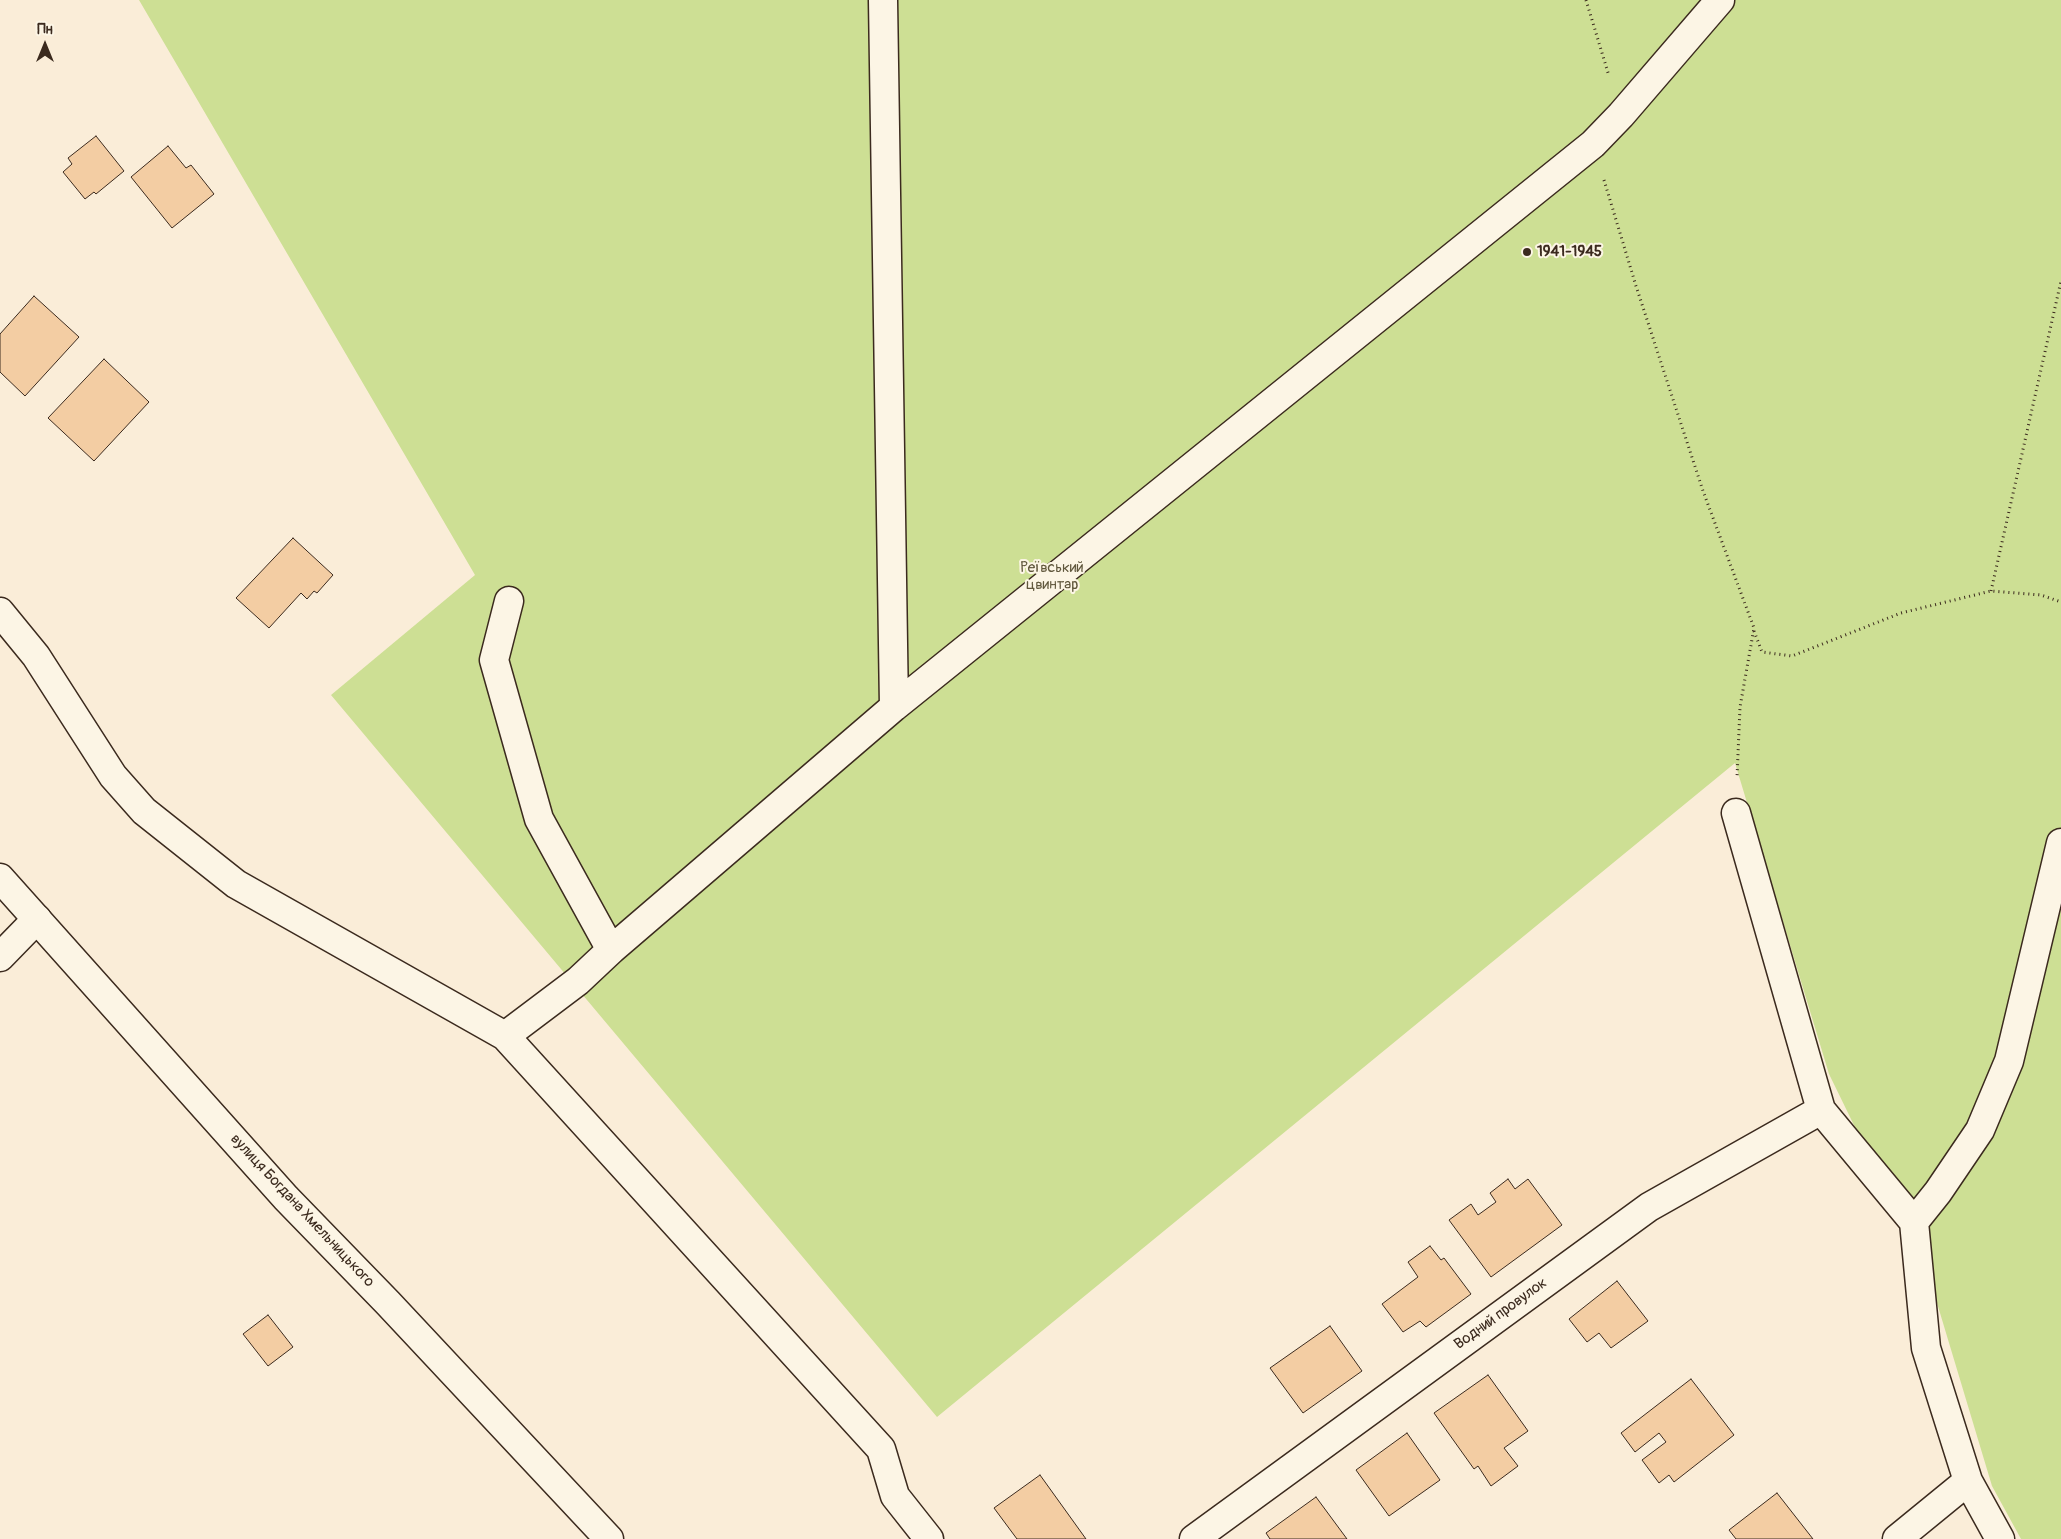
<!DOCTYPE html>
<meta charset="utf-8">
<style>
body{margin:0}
#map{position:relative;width:2061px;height:1539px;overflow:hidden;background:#faedd8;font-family:Pangolin,sans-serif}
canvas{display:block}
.north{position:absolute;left:20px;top:20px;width:50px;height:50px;-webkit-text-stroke:4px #fcf5e5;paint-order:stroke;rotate:0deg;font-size:14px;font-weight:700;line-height:20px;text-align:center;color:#3b2a1e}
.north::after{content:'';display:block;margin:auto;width:18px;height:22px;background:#3b2a1e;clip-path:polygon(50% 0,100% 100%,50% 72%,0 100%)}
</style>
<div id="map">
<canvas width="2061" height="1539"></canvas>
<div class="north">Пн</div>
</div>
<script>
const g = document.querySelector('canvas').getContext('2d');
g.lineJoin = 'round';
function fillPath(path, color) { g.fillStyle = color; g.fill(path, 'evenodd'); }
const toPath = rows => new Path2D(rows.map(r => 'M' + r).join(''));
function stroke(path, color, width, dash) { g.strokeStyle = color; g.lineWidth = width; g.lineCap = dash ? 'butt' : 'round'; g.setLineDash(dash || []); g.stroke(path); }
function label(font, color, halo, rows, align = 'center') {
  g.font = font + ' Pangolin,sans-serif'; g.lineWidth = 4; g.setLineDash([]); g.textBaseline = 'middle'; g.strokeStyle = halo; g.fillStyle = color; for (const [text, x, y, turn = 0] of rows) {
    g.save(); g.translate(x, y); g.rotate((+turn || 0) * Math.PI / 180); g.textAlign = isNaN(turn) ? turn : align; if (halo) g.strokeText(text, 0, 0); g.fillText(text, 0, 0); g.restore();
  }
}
const green = toPath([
 [139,0,2061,0,2061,1539,2021,1539,1992,1486,1931,1283,1829,1074,1735,763,937,1417,331,695,475,575]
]);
const building = toPath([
 [96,136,124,171,96,194,94,192,85,199,63,172,72,164,68,158,96,136],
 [168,146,186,168,191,165,214,194,172,228,131,177,168,146],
 [34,296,79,337,25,396,0,372,0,334,34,296],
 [104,359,149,402,94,461,48,418,104,359],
 [293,538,333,575,317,593,314,591,307,599,301,593,269,628,236,598,293,538],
 [1508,1179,1515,1189,1528,1179,1562,1225,1491,1277,1449,1220,1471,1204,1478,1215,1496,1202,1490,1193,1508,1179],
 [1430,1246,1441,1260,1444,1258,1471,1294,1426,1327,1420,1321,1403,1332,1382,1304,1418,1277,1408,1262,1430,1246],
 [1617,1281,1648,1321,1611,1348,1599,1333,1587,1342,1569,1319,1617,1281],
 [268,1315,293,1347,268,1366,243,1334,268,1315],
 [1330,1326,1362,1371,1303,1413,1270,1368,1330,1326],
 [1488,1375,1528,1431,1504,1448,1518,1466,1491,1486,1478,1466,1474,1469,1434,1413,1488,1375],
 [1691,1379,1734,1435,1674,1482,1669,1475,1659,1483,1642,1460,1666,1442,1659,1433,1635,1452,1621,1433,1691,1379],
 [1407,1433,1440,1480,1389,1516,1356,1470,1407,1433],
 [1040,1475,1086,1539,1017,1539,994,1508,1040,1475],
 [1777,1493,1813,1539,1736,1539,1729,1530,1777,1493],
 [1316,1497,1347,1539,1270,1539,1266,1533,1316,1497]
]);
const path = toPath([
 [1586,0,1609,76],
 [1604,180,1636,286,1703,491,1754,628,1740,707,1737,778],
 [1991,591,2061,281],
 [1754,631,1762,652,1792,656,1901,613,1991,591,2041,595,2061,602]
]);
const minor = toPath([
 [883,0,894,707],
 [509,601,494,660,539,819,611,950],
 [0,612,36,656,113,776,144,811,236,884,505,1036,881,1449,895,1496,929,1539],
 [1736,813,1821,1110,1914,1222,1926,1348,1968,1481,2000,1539],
 [0,957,37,919],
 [505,1036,578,981,611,950,894,707,1593,144,1621,115,1720,0],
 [1914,1222,1938,1192,1980,1130,2009,1061,2061,843],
 [1194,1539,1649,1207,1821,1110],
 [1897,1539,1968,1481]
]);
const major = toPath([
 [0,878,286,1198,388,1303,609,1539]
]);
const markers = [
 [1527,252,5,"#3b2a1e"]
];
const poiNames = [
 ["1941-1945",1537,252]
];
const parkNames = [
 ["Реївський",1052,568],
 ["цвинтар",1052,585]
];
const streetNames = [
 ["вулиця Богдана Хмельницького",302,1211,47],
 ["Водний провулок",1501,1314,-36]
];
fillPath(green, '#cddf94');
fillPath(building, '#f3cda3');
stroke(building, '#3b2a1e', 1);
stroke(minor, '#3b2a1e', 31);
stroke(major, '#3b2a1e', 31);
stroke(path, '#3b2a1e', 3, [1, 4]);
stroke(minor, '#fcf5e5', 28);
stroke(major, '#fcf5e5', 28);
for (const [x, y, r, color] of markers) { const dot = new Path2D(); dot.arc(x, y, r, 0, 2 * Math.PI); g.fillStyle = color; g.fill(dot); stroke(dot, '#fcf5e5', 2); }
label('bold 15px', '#3b2a1e', '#fcf5e5', poiNames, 'left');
label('15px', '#60573c', '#fcf5e5', parkNames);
label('15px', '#3b2a1e', '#fcf5e5', streetNames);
</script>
